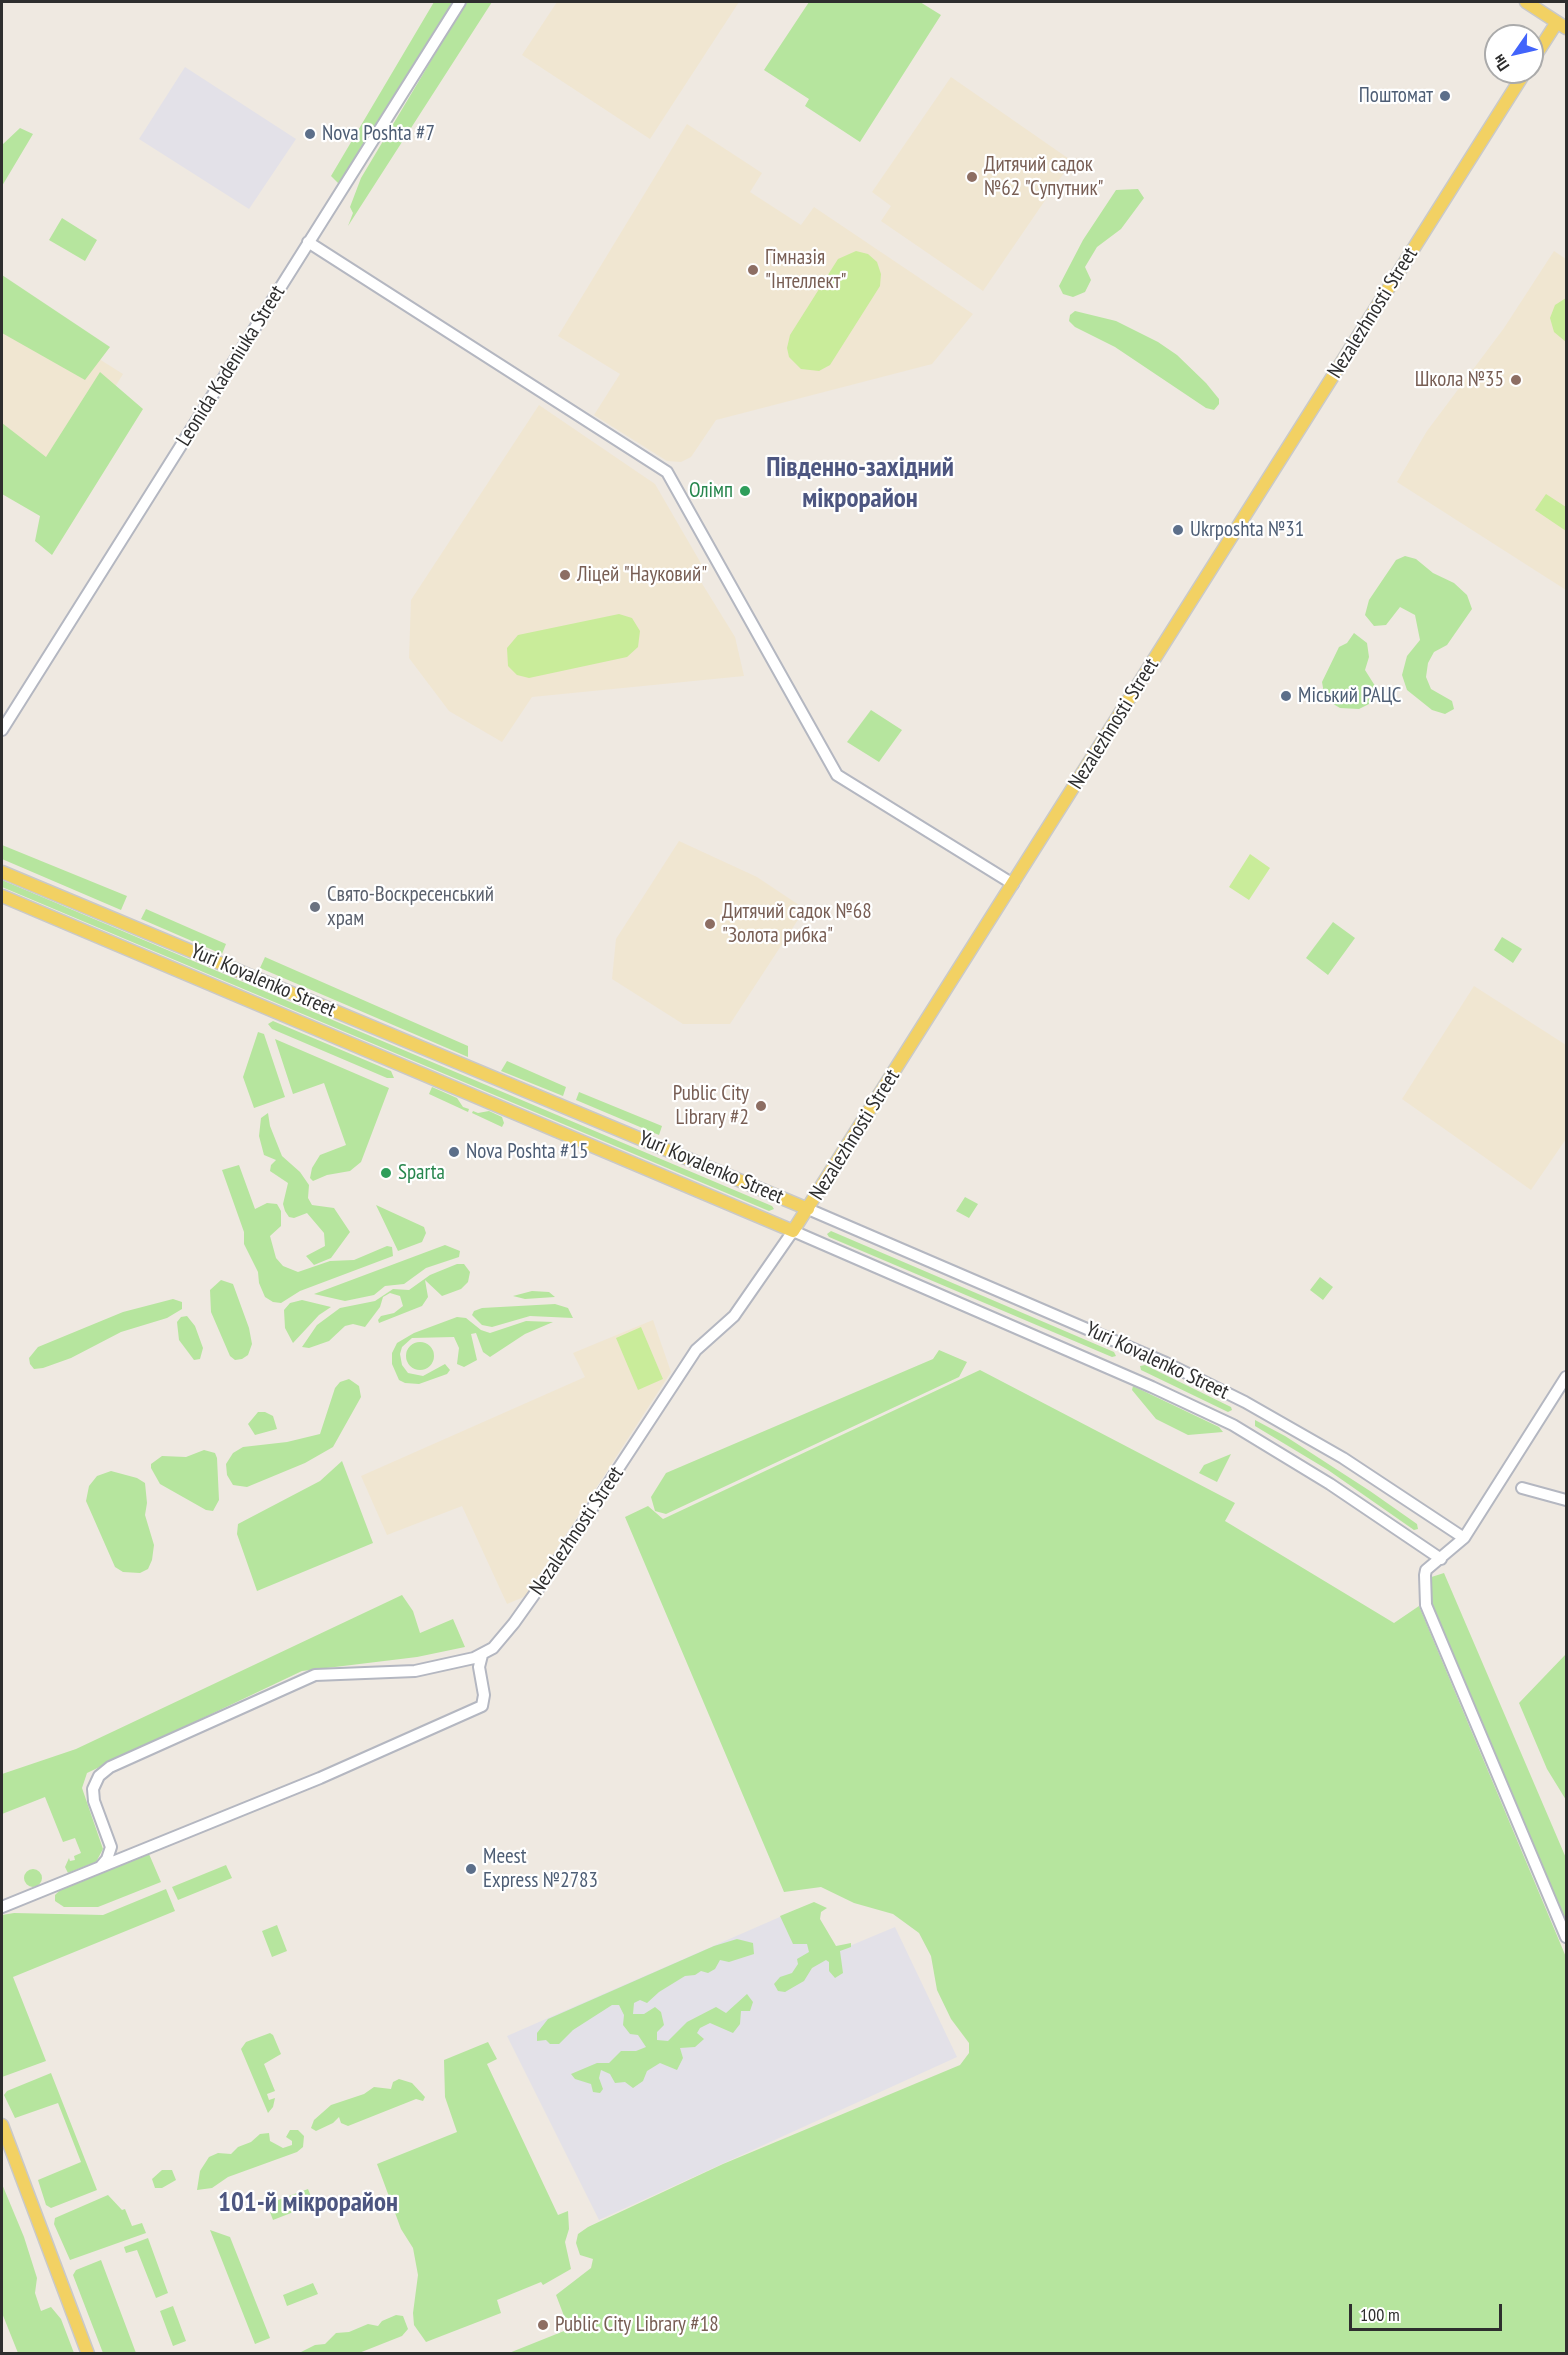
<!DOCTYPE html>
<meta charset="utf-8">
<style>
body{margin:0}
#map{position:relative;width:1568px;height:2355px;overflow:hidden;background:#efe9e1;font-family:"PT Sans Narrow",sans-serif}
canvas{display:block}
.frame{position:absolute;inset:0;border:3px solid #2e2e2e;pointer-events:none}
.north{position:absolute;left:1484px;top:24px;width:60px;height:60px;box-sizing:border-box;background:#fff;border:2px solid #ababab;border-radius:50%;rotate:236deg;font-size:16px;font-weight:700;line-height:24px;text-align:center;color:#2e2e2e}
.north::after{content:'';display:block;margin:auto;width:21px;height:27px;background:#4264fb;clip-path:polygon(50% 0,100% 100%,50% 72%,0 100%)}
.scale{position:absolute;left:1349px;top:2304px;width:153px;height:27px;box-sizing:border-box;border:3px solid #2e2e2e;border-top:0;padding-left:8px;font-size:18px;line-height:21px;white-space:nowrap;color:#2e2e2e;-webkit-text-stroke:4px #fff;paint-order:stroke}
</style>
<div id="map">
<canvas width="1568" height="2355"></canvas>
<div class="frame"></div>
<div class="north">Пн</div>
<div class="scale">100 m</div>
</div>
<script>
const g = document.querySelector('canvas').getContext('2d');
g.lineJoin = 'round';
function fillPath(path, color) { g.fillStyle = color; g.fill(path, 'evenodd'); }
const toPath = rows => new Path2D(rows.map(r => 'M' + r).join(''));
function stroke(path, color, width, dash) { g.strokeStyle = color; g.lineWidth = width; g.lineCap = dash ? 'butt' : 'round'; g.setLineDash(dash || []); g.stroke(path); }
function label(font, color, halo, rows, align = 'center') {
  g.font = font + ' "PT Sans Narrow",sans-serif'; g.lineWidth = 4.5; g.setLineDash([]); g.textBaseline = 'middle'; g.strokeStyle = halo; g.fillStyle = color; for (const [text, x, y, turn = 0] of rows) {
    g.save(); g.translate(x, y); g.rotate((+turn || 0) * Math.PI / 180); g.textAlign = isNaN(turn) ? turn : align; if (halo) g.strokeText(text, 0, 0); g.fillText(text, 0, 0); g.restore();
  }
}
const industrial = toPath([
 [185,67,296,139,249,209,139,139],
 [805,1906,828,1955,895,1927,957,2057,599,2220,507,2036]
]);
const education = toPath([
 [557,2,739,2,650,139,522,55],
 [951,77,1072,161,983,291,881,221,891,206,872,192],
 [687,124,762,173,750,192,801,225,814,207,973,314,932,364,716,420,691,457,681,462,667,461,594,415,620,374,558,336],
 [1554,251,1566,259,1566,590,1397,482,1427,431,1504,328],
 [2,298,123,374,52,490,2,458],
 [539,405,655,484,706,572,698,577,735,637,744,676,532,697,502,742,449,711,409,658,411,600],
 [679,841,757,877,805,909,730,1024,683,1024,612,979,616,939],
 [1474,986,1566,1045,1566,1139,1531,1190,1402,1099],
 [653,1320,671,1372,526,1596,507,1604,462,1506,387,1535,361,1476,585,1377,573,1353]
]);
const green = toPath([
 [434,2,453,2,339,184,331,176],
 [466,2,492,2,348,226,353,213,350,207,361,178],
 [809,2,920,2,941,15,860,142,805,106,809,99,764,70],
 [20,128,33,134,2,186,2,145],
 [1138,189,1144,198,1121,229,1097,247,1085,267,1091,280,1085,292,1073,297,1063,294,1059,286,1083,240,1116,190],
 [62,218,97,240,85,261,49,240],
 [2,275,110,347,85,380,2,333],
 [1075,311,1116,321,1158,342,1177,355,1206,383,1219,399,1219,404,1214,410,1206,408,1115,347,1075,327,1069,321,1070,315],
 [100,372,143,409,52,555,35,541,40,516,2,494,2,423,46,457],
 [1405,556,1416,559,1433,573,1454,583,1467,595,1472,609,1447,645,1434,652,1428,663,1426,677,1431,689,1452,701,1454,709,1445,714,1432,710,1407,690,1402,675,1407,656,1420,640,1415,615,1400,607,1386,625,1374,626,1365,615,1369,600,1396,560],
 [1354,633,1367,643,1369,657,1365,670,1377,689,1373,702,1359,709,1340,708,1325,699,1322,682,1339,647,1347,643],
 [871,710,902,730,879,762,847,742],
 [2,845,127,896,121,910,2,859],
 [2,880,772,1206,774,1209,769,1211,2,887],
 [146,909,226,944,222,954,141,919],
 [1333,922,1355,938,1328,975,1306,958],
 [1502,937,1522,949,1513,963,1494,950],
 [265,957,468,1046,468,1057,260,968],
 [273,1021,391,1071,394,1078,387,1078,272,1029,268,1024],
 [258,1032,264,1034,285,1097,254,1108,243,1077],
 [275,1039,389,1088,361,1162,350,1171,327,1175,313,1181,310,1178,312,1168,320,1155,346,1145,324,1083,293,1094],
 [507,1061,566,1087,563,1096,501,1071],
 [432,1087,457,1098,463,1107,469,1109,468,1112,429,1094],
 [579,1092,662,1126,659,1135,576,1100],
 [473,1111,478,1113,489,1111,502,1117,504,1123,502,1127,472,1113],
 [268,1113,270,1126,282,1156,300,1172,309,1185,308,1198,312,1205,334,1208,350,1232,331,1258,314,1265,306,1256,325,1246,324,1233,307,1213,294,1218,289,1217,285,1211,283,1204,288,1183,270,1171,271,1165,276,1160,264,1155,259,1136,261,1118],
 [239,1165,255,1209,267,1203,277,1204,281,1211,281,1226,270,1236,276,1258,283,1266,298,1272,330,1261,354,1260,387,1246,392,1247,393,1256,300,1291,281,1303,273,1302,265,1297,259,1283,258,1272,244,1244,244,1232,222,1170],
 [965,1197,978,1204,969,1218,956,1211],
 [376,1205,424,1227,426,1233,422,1242,398,1251],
 [831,1231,1114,1352,1116,1356,1112,1357,829,1237,827,1234],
 [445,1245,460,1251,459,1257,426,1268,404,1284,385,1286,374,1295,345,1301,314,1294],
 [457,1264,464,1264,470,1272,468,1282,461,1289,442,1296,425,1280,428,1297,422,1306,379,1323,378,1320,381,1316,394,1313,403,1306,400,1296,390,1293,383,1297,380,1307,365,1327,353,1324,345,1326,329,1341,309,1348,302,1347,317,1325,340,1308,375,1301,393,1289,409,1290,430,1275],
 [1320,1277,1333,1287,1323,1300,1310,1290],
 [221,1280,233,1284,249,1328,252,1344,248,1355,242,1359,235,1360,230,1356,211,1312,210,1290],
 [532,1291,549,1292,555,1297,525,1299,513,1296],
 [173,1299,182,1302,182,1309,167,1318,121,1332,71,1358,43,1368,34,1369,30,1364,29,1358,38,1347,123,1312],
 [302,1300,331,1307,319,1315,293,1343,285,1328,284,1310,290,1303],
 [555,1304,568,1308,573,1318,530,1316,492,1327,482,1325,472,1315,474,1311,482,1308],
 [187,1316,195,1326,203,1348,200,1359,194,1360,179,1340,177,1322,181,1317],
 [457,1317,466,1318,481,1330,490,1333,526,1321,553,1322,525,1334,490,1357,483,1352,476,1333,471,1334,477,1360,464,1367,457,1364,459,1348,454,1337,412,1338,402,1347,400,1354,402,1365,408,1373,423,1376,445,1364,450,1370,447,1374,419,1384,405,1383,399,1380,392,1364,392,1353,397,1343,414,1333],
 '406 1356a14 14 0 1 1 28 0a14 14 0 1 1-28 0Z',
 [939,1350,967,1362,959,1377,666,1514,655,1511,651,1497,666,1473,933,1359],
 [1145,1365,1231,1407,1232,1410,1228,1412,1141,1370,1140,1366],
 [980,1370,1235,1503,1225,1521,1394,1623,1419,1606,1566,1957,1566,2353,509,2353,569,2329,556,2295,591,2268,593,2259,580,2255,576,2243,578,2234,588,2227,723,2164,960,2065,969,2053,969,2043,951,2019,937,1990,931,1956,919,1933,893,1914,854,1903,821,1887,784,1892,625,1517,648,1506,663,1519],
 [349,1379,359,1386,361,1397,333,1447,305,1463,247,1487,233,1485,227,1475,226,1464,233,1453,243,1447,287,1442,320,1434,335,1388,340,1382],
 [1133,1386,1219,1427,1223,1432,1188,1435,1156,1419,1132,1390],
 [258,1412,265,1412,273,1416,277,1429,255,1435,248,1424],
 [1255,1420,1285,1436,1370,1491,1417,1524,1418,1529,1414,1530,1328,1470,1255,1426],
 [204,1450,215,1453,217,1458,219,1500,213,1511,206,1510,160,1484,151,1468,151,1464,162,1456,186,1457],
 [1231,1454,1217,1482,1199,1473,1204,1465],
 [342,1461,373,1543,257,1591,237,1534,238,1524,320,1481],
 [111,1471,137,1478,145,1483,147,1503,145,1515,154,1545,152,1560,148,1569,140,1573,123,1572,115,1567,86,1501,89,1486,97,1476],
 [1444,1573,1566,1858,1566,1927,1422,1580],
 [402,1595,413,1611,420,1633,453,1619,465,1647,417,1657,302,1671,87,1773,82,1788,103,1849,96,1862,68,1873,65,1867,69,1858,70,1861,75,1860,74,1856,81,1853,75,1838,63,1842,45,1797,2,1814,2,1774,76,1749],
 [1566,1654,1566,1800,1547,1769,1519,1703],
 [149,1854,161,1882,98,1907,64,1907,55,1901,55,1895,60,1890],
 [226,1865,232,1878,178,1900,172,1887],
 '24 1878a9 9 0 1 1 18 0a9 9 0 1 1-18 0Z',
 [166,1889,175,1911,13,1977,46,2061,2,2077,2,1915,14,1913,103,1915],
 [814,1902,827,1908,821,1912,820,1919,836,1946,851,1943,851,1947,840,1951,843,1973,835,1978,829,1971,829,1962,826,1960,812,1968,804,1981,797,1985,785,1992,778,1991,774,1984,780,1977,792,1973,798,1964,797,1959,809,1952,807,1944,793,1944,780,1916],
 [277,1925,287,1951,272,1957,262,1931],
 [737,1939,753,1943,754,1954,729,1962,720,1960,715,1969,708,1973,701,1971,695,1975,685,1976,659,1992,647,2003,640,2000,634,2003,633,2014,644,2014,655,2007,661,2012,664,2025,657,2032,657,2040,668,2041,687,2022,716,2007,726,2013,747,1994,753,2002,750,2011,741,2011,740,2024,733,2033,710,2023,700,2028,697,2033,704,2039,695,2047,680,2048,683,2058,677,2070,660,2063,647,2071,643,2081,633,2088,625,2082,615,2083,610,2074,601,2070,599,2078,603,2089,600,2093,593,2092,591,2084,575,2079,571,2074,597,2063,609,2063,621,2051,636,2051,646,2047,638,2035,630,2034,623,2025,624,2015,619,2005,612,2005,573,2030,559,2044,550,2044,546,2040,537,2041,537,2033,548,2019,714,1946],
 [270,2033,273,2035,281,2054,264,2064,275,2091,267,2094,269,2100,275,2098,273,2107,268,2113,241,2049,246,2042],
 [488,2042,497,2059,487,2064,558,2215,568,2211,569,2229,565,2242,571,2269,543,2285,541,2282,497,2300,501,2313,426,2342,414,2325,413,2313,418,2275,413,2248,401,2229,377,2164,457,2132,445,2097,444,2060],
 [51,2073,97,2190,51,2208,46,2205,38,2180,81,2162,58,2103,15,2118,4,2095,7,2091],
 [399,2079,412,2083,425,2097,423,2101,416,2099,348,2126,341,2123,339,2117,333,2123,316,2131,311,2128,314,2120,331,2105,364,2094,374,2087,391,2089,393,2082],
 [290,2130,298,2130,304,2136,303,2147,297,2152,228,2177,212,2188,197,2190,200,2171,209,2157,218,2153,231,2154,238,2147,251,2142,260,2134,269,2133,270,2141,283,2148,292,2145,292,2141,286,2137],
 [162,2170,172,2170,176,2180,162,2188,155,2188,152,2179],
 [2,2184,24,2237,37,2278,35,2293,41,2311,51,2307,61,2319,74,2353,18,2353,2,2313],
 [308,2189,314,2204,273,2220,267,2204],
 [108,2195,122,2210,125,2209,132,2226,142,2223,146,2233,70,2260,54,2224,55,2218],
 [210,2230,230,2237,270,2338,255,2344],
 [148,2238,168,2293,156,2298,137,2250,126,2253,124,2247],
 [101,2260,136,2353,103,2353,73,2275,76,2270],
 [313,2283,318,2294,287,2306,283,2295],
 [173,2306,186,2341,173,2346,160,2311],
 [396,2315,403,2316,408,2329,402,2336,359,2353,299,2353,315,2345,325,2344,336,2333,349,2332,368,2324,378,2326,382,2321]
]);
const pitch = toPath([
 [856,251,868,254,877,262,881,274,880,286,830,365,819,371,801,369,789,357,787,348,790,335,838,259],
 [1566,298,1566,342,1554,332,1550,318,1555,305],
 [1546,494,1566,507,1566,531,1535,510],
 [619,614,632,618,640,631,638,647,627,657,529,678,517,675,508,666,507,648,518,635],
 [1250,854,1270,868,1249,900,1229,887],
 [641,1327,663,1379,638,1390,616,1338]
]);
const minor = toPath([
 [308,242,667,472,837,775,1013,884],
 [2,730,460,2],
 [808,1209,1166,1363,1245,1402,1343,1458,1464,1538],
 [1566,1377,1464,1538,1426,1570,1425,1575,1426,1605,1566,1937],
 [1522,1488,1566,1500],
 [101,1866,107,1859,111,1847,94,1801,93,1789,99,1776,110,1767,315,1675,415,1671,474,1658,493,1648,514,1623,553,1568,696,1350,734,1316,793,1231,1152,1387,1233,1425,1330,1484,1441,1559],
 [2,1907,320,1778,482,1706,484,1695,479,1667,482,1655]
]);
const major = toPath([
 [1526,2,1566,28],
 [1532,61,1557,22],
 [2,872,808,1209],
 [2,896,793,1231,1525,72],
 [2,2125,88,2354]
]);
const markers = [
 [1445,96,6,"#5c6f8a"],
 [310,134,6,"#5c6f8a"],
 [972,177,6,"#8d6e63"],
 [753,270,6,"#8d6e63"],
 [1516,380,6,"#8d6e63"],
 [745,491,6,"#2e9e5b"],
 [1178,530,6,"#5c6f8a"],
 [565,575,6,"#8d6e63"],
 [1286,696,6,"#5c6f8a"],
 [315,907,6,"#6b7280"],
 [710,924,6,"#8d6e63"],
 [761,1106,6,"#8d6e63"],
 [454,1152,6,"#5c6f8a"],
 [386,1173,6,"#2e9e5b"],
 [471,1869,6,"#5c6f8a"],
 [543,2325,6,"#8d6e63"]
];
const serviceNames = [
 ["Поштомат",1433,96,"right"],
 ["Nova Poshta #7",322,134],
 ["Ukrposhta №31",1190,530],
 ["Міський РАЦС",1298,696],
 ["Nova Poshta #15",466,1152],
 ["Meest",483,1857],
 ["Express №2783",483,1881]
];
const educationNames = [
 ["Дитячий садок",984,165],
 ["№62 \"Супутник\"",984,189],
 ["Гімназія",765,258],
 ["\"Інтеллект\"",765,282],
 ["Школа №35",1504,380,"right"],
 ["Ліцей \"Науковий\"",577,575],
 ["Дитячий садок №68",722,912],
 ["\"Золота рибка\"",722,936],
 ["Public City",749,1094,"right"],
 ["Library #2",749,1118,"right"],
 ["Public City Library #18",555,2325]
];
const streetNames = [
 ["Nezalezhnosti Street",1373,313,-58],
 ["Leonida Kadeniuka Street",231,366,-58],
 ["Nezalezhnosti Street",1114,724,-58],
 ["Yuri Kovalenko Street",263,981,23],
 ["Nezalezhnosti Street",855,1135,-58],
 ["Yuri Kovalenko Street",711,1168,23],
 ["Yuri Kovalenko Street",1157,1361,25],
 ["Nezalezhnosti Street",577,1531,-56]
];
const leisureNames = [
 ["Олімп",733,491],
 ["Sparta",398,1173,"left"]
];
const worshipNames = [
 ["Свято-Воскресенський",327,895],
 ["храм",327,919]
];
const districtNames = [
 ["Південно-західний",860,468],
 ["мікрорайон",860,499],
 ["101-й мікрорайон",308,2203]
];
fillPath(industrial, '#e3e1e8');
fillPath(education, '#f0e6d1');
fillPath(green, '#b6e59e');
fillPath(pitch, '#c9ec9a');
stroke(minor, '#b4b7c1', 14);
stroke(major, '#c9c9c9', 15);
stroke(minor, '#fff', 10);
stroke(major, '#f2d163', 12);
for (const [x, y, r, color] of markers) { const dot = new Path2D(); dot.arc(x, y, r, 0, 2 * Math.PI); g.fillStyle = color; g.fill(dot); stroke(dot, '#fff', 2); }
label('21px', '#4e5e75', '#fff', serviceNames, 'left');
label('21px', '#785e54', '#fff', educationNames, 'left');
label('21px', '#2e2e2e', '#fff', streetNames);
label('21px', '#27864d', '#fff', leisureNames, 'right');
label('21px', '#5b616d', '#fff', worshipNames, 'left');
label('bold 27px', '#4d5680', '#fff', districtNames);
</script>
